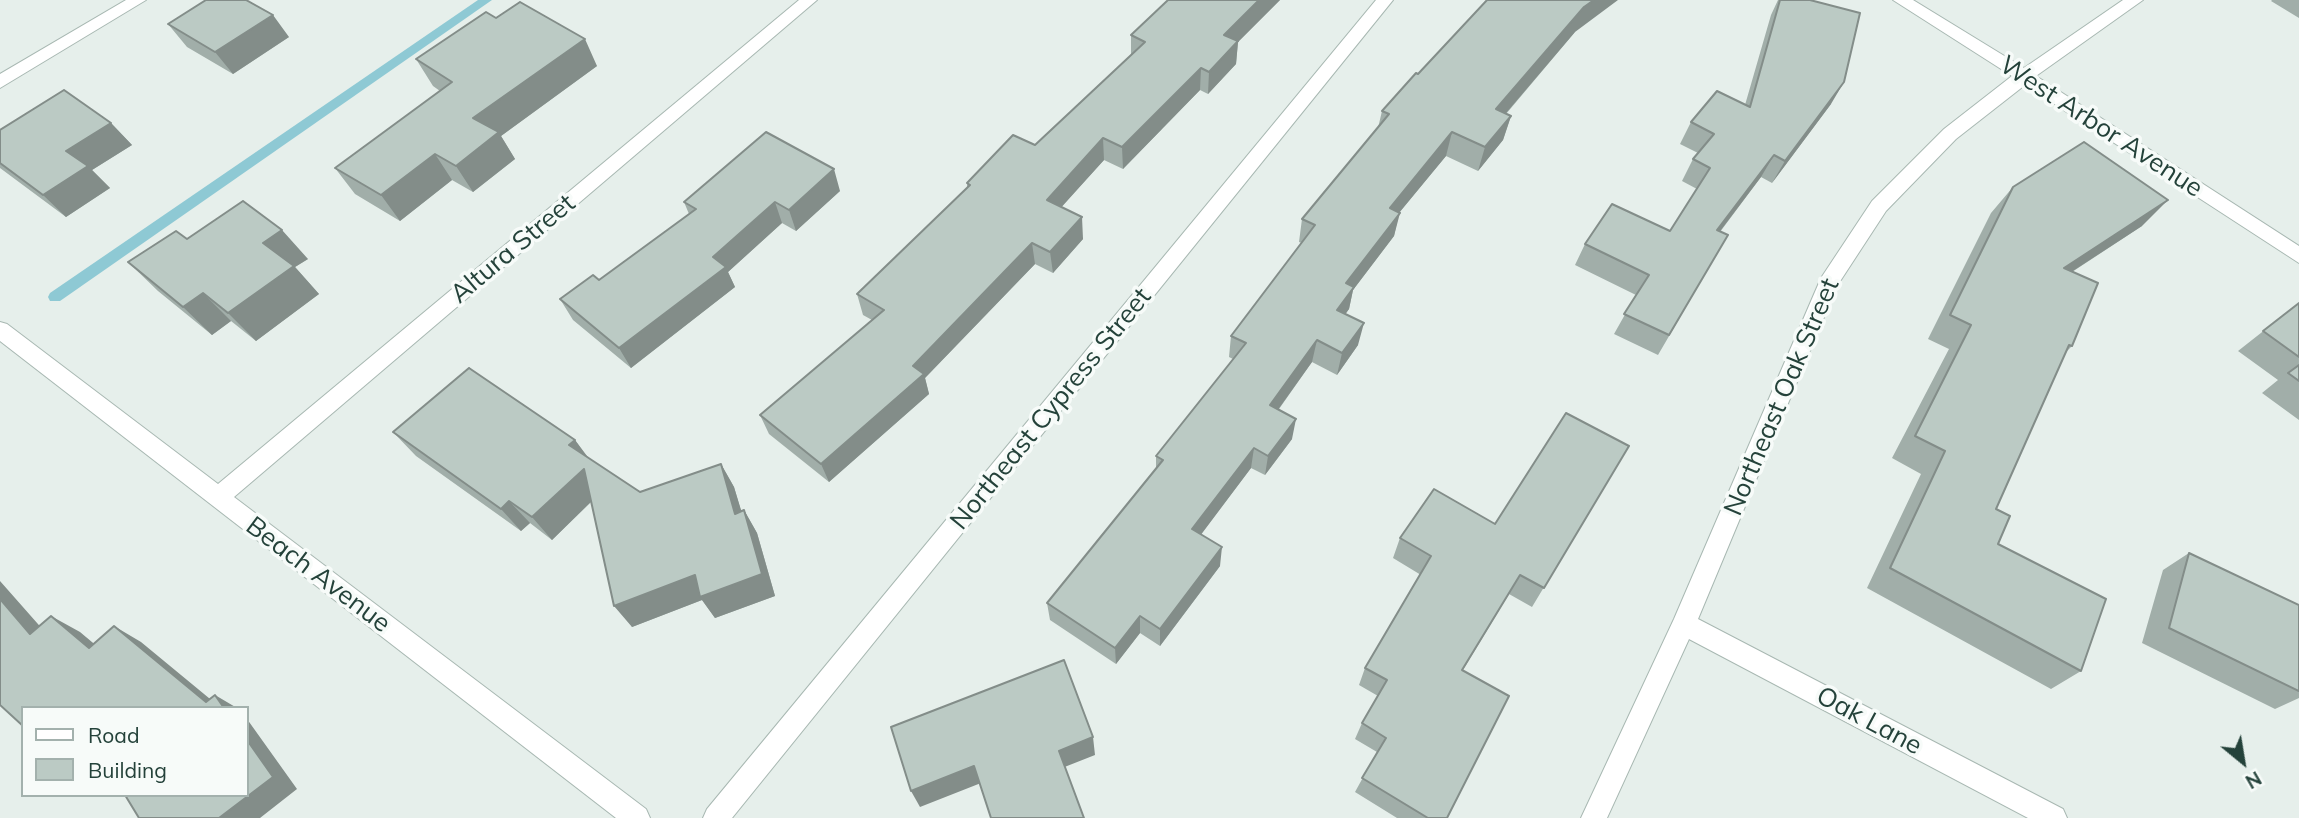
<!DOCTYPE html>
<style>
body{margin:0}
#map{position:relative;width:2299px;height:818px;overflow:hidden;background:#e6efeb;font-family:Mulish,sans-serif}
canvas{display:block}
.legend{position:absolute;left:21px;top:706px;width:228px;height:91px;box-sizing:border-box;background:#f7fbf9;border:2px solid #a3b1ad;margin:0;padding:9px 12px;list-style:none;font-size:21px;color:#24423a}
.legend li{display:flex;align-items:center;gap:14px;height:35px}
.legend b{width:35px;border:2px solid #a3b1ad}
.north{position:absolute;left:2208px;top:727px;width:70px;height:70px;-webkit-text-stroke:5px #f7fbf9;paint-order:stroke;rotate:150deg;font-size:19px;font-weight:700;line-height:28px;text-align:center;color:#24423a}
.north::after{content:'';display:block;margin:auto;width:24px;height:32px;background:#24423a;clip-path:polygon(50% 0,100% 100%,50% 72%,0 100%)}
</style>
<div id="map">
<canvas width="2299" height="818"></canvas>
<ul class="legend">
<li><b style="height:9px;background:#fff"></b>Road</li>
<li><b style="height:19px;background:#bbcac4"></b>Building</li>
</ul>
<div class="north">N</div>
</div>
<script>
const g = document.querySelector('canvas').getContext('2d');
g.lineJoin = 'round';
const toPath = rows => new Path2D(rows.map(r => 'M' + r).join(''));
function fillPath(path, color) { g.fillStyle = color; g.fill(path, 'evenodd'); }
function stroke(path, color, width, dash) { g.strokeStyle = color; g.lineWidth = width; g.lineCap = dash ? 'butt' : 'round'; g.setLineDash(dash || []); g.stroke(path); }
function label(font, color, halo, rows, align = 'center') {
  g.font = font + ' Mulish,sans-serif'; g.lineWidth = 7; g.setLineDash([]); g.textBaseline = 'middle'; g.strokeStyle = halo; g.fillStyle = color; for (const [text, x, y, turn = 0] of rows) {
    g.save(); g.translate(x, y); g.rotate((+turn || 0) * Math.PI / 180); g.textAlign = isNaN(turn) ? turn : align; if (halo) g.strokeText(text, 0, 0); g.fillText(text, 0, 0); g.restore();
  }
}
const stream = toPath([
 [478,0,492,0,60,301,50,301,48,297,50,293,478,0]
]);
const minor = toPath([
 [126,0,146,0,0,88,0,74,126,0],
 [799,0,817,0,234,497,646,809,650,818,616,818,0,341,0,322,7,324,218,484,799,0],
 [1376,0,1393,0,732,818,703,818,707,809,1376,0],
 [1893,0,1913,0,2024,68,2123,0,2143,0,2036,76,2299,246,2299,263,2025,85,1956,139,1886,211,1837,286,1698,619,2063,809,2067,818,2028,818,1689,639,1607,818,1581,818,1674,619,1821,278,1872,201,1944,129,2012,76,1893,0]
]);
const wall = toPath([
 [1168,0,1280,0,1238,42,1236,64,1208,94,1200,90,1123,169,1104,160,1061,207,1083,239,1053,273,1035,264,925,378,929,394,829,482,769,434,760,415,872,320,863,315,857,294,967,188,967,183,1035,145,1131,55,1131,35],
 [1778,0,1810,0,1831,104,1772,183,1761,177,1720,232,1728,235,1658,355,1614,334,1636,295,1575,265,1585,244,1670,231,1697,189,1682,181,1693,159,1698,153,1680,144,1691,122,1745,105,1771,15],
 [2272,0,2299,0,2299,18,2271,1],
 [496,18,597,66,501,136,515,159,473,192,452,180,400,221,355,194,335,168,440,91,433,86,416,59],
 [168,24,289,37,233,74,187,47],
 [1575,32,1506,114,1511,116,1503,140,1478,171,1446,156,1399,213,1394,236,1353,290,1349,309,1345,314,1358,345,1337,375,1312,362,1279,409,1292,439,1265,475,1251,468,1201,534,1220,566,1160,646,1140,633,1116,664,1050,620,1047,603,1156,469,1156,456,1233,359,1229,357,1231,336,1302,243,1299,242,1302,219,1378,128,1382,111,1418,74],
 [111,123,132,145,92,170,110,188,66,217,0,168,0,130],
 [2013,187,2142,226,2072,272,2072,346,2066,352,1996,509,1998,544,2081,671,2051,689,1867,588,1921,474,1892,458,1949,349,1928,339,1991,213],
 [840,191,796,231,782,223,728,272,735,287,631,368,573,320,560,299,599,280,689,214,684,202],
 [187,239,308,259,295,267,319,294,256,341,231,321,212,335,158,291,128,262],
 [2299,303,2299,420,2262,393,2278,380,2238,351],
 [393,432,575,440,587,457,640,492,721,464,734,487,741,511,744,510,757,533,775,596,715,618,702,600,632,627,591,502,552,540,530,523,521,531,416,456],
 [1629,446,1532,607,1509,594,1463,670,1447,818,1397,818,1355,792,1377,752,1355,739,1362,723,1378,696,1359,685,1365,668,1421,575,1393,558,1400,538,1495,524],
 [2189,553,2299,605,2299,698,2275,709,2142,643,2163,570]
]);
const shadedWall = toPath([
 [1259,0,1280,0,1238,42,1236,64,1208,94,1209,72,1224,35],
 [1594,0,1618,0,1575,32,1489,133,1496,109,1584,7],
 [273,15,289,37,233,74,215,52],
 [585,39,597,66,501,136,515,159,473,192,456,166,473,118],
 [1201,68,1200,90,1123,169,1122,147],
 [1844,82,1831,104,1772,183,1785,161],
 [1511,116,1503,140,1478,171,1485,147],
 [111,123,132,145,92,170,110,188,66,217,43,195,66,151],
 [1452,132,1446,156,1384,231,1390,208],
 [1103,138,1104,160,1049,221,1047,200],
 [435,154,452,180,400,221,381,195],
 [1774,155,1761,177,1705,251,1717,230],
 [834,169,840,191,796,231,789,210],
 [2168,200,2142,226,2039,293,2064,268],
 [775,202,782,223,728,272,735,287,631,368,619,348,713,257],
 [1400,213,1394,236,1353,290,1349,309,1333,332,1337,310,1346,283],
 [1082,217,1083,239,1053,273,1050,252],
 [282,230,308,259,295,267,319,294,256,341,228,313,263,243],
 [1032,243,1035,264,925,378,929,394,829,482,821,464,913,366],
 [203,293,231,321,212,335,183,307],
 [1364,323,1358,345,1337,375,1342,353],
 [1317,340,1312,362,1267,425,1270,405],
 [1296,419,1292,439,1265,475,1268,456],
 [575,440,593,464,569,445],
 [1254,448,1251,468,1191,548,1192,529],
 [721,464,734,487,749,536,735,514],
 [584,469,601,492,552,540,532,517],
 [509,501,530,523,521,531,501,509],
 [744,510,757,533,775,596,715,618,702,600,632,627,614,606],
 [1222,547,1220,566,1160,646,1160,629],
 [0,581,60,649,30,634,0,599],
 [51,616,80,632,117,663,89,648],
 [1140,616,1140,633,1116,664,1115,648],
 [114,626,141,642,221,708,206,702],
 [215,695,237,708,224,708],
 [247,719,297,789,260,818,219,818,247,740],
 [1093,737,1095,755,1062,768,1059,751],
 [974,766,981,783,920,807,911,791]
]);
const building = toPath([
 [206,0,246,0,273,15,215,52,168,24,206,0],
 [1168,0,1259,0,1224,35,1238,41,1209,72,1201,68,1122,147,1103,138,1047,200,1082,217,1050,252,1032,243,913,366,924,374,821,464,760,415,884,310,857,294,970,185,967,183,1013,135,1035,145,1145,42,1131,35,1168,0],
 [1487,0,1594,0,1584,7,1496,109,1511,116,1485,147,1452,132,1390,208,1400,213,1346,283,1354,287,1337,310,1364,323,1342,353,1317,340,1270,405,1296,419,1268,456,1254,448,1192,529,1222,547,1160,629,1140,616,1115,648,1047,603,1163,460,1156,456,1246,343,1231,336,1315,225,1302,219,1389,114,1382,111,1416,73,1418,74,1487,0],
 [1780,0,1810,0,1860,13,1844,82,1785,161,1774,155,1717,230,1728,235,1669,335,1624,314,1649,275,1585,244,1612,204,1670,231,1710,168,1693,159,1714,134,1691,122,1717,91,1750,107,1780,0],
 [520,2,585,39,473,118,499,132,456,166,435,154,381,195,335,168,452,82,416,59,486,12,496,18,520,2],
 [64,90,111,123,66,151,88,166,43,195,0,163,0,130,64,90],
 [766,132,834,169,789,210,775,202,713,257,726,267,619,348,560,299,593,275,599,280,696,209,684,202,766,132],
 [2084,142,2168,200,2064,268,2098,283,2072,346,2069,345,1996,509,2010,516,1998,544,2106,599,2081,671,1890,568,1945,451,1915,436,1971,325,1950,315,2013,187,2084,142],
 [243,201,282,230,263,243,294,266,228,313,203,293,183,307,128,262,176,231,187,239,243,201],
 [2299,303,2299,357,2263,331,2299,303],
 [2299,365,2299,381,2288,373,2299,365],
 [469,368,575,440,569,445,640,492,721,464,735,514,744,510,762,574,700,597,695,575,614,606,584,469,532,517,509,501,501,509,393,432,469,368],
 [1566,413,1629,446,1544,588,1520,575,1462,670,1509,696,1447,818,1428,818,1362,778,1386,738,1362,723,1387,680,1365,668,1431,556,1400,538,1434,489,1495,524,1566,413],
 [2189,553,2299,605,2299,691,2169,628,2189,553],
 [0,599,30,634,51,616,89,648,114,626,206,702,215,695,224,708,23,708,23,726,0,705,0,599],
 [1064,660,1093,737,1059,751,1084,818,991,818,974,766,911,791,891,727,1064,660],
 [247,740,273,777,219,818,139,818,125,795,247,795,247,740]
]);
const streetNames = [
 ["West Arbor Avenue",2101,127,33],
 ["Altura Street",513,249,-40],
 ["Northeast Oak Street",1782,397,-67],
 ["Northeast Cypress Street",1051,409,-51],
 ["Beach Avenue",318,575,37],
 ["Oak Lane",1869,721,28]
];
fillPath(stream, '#8ec9d4');
stroke(minor, '#a8b8b2', 2);
fillPath(minor, '#fff');
fillPath(wall, '#a1aea9');
fillPath(shadedWall, '#838d89');
fillPath(building, '#bbcac4');
stroke(building, '#838d89', 2);
label('26px', '#24423a', '#f7fbf9', streetNames);
</script>
